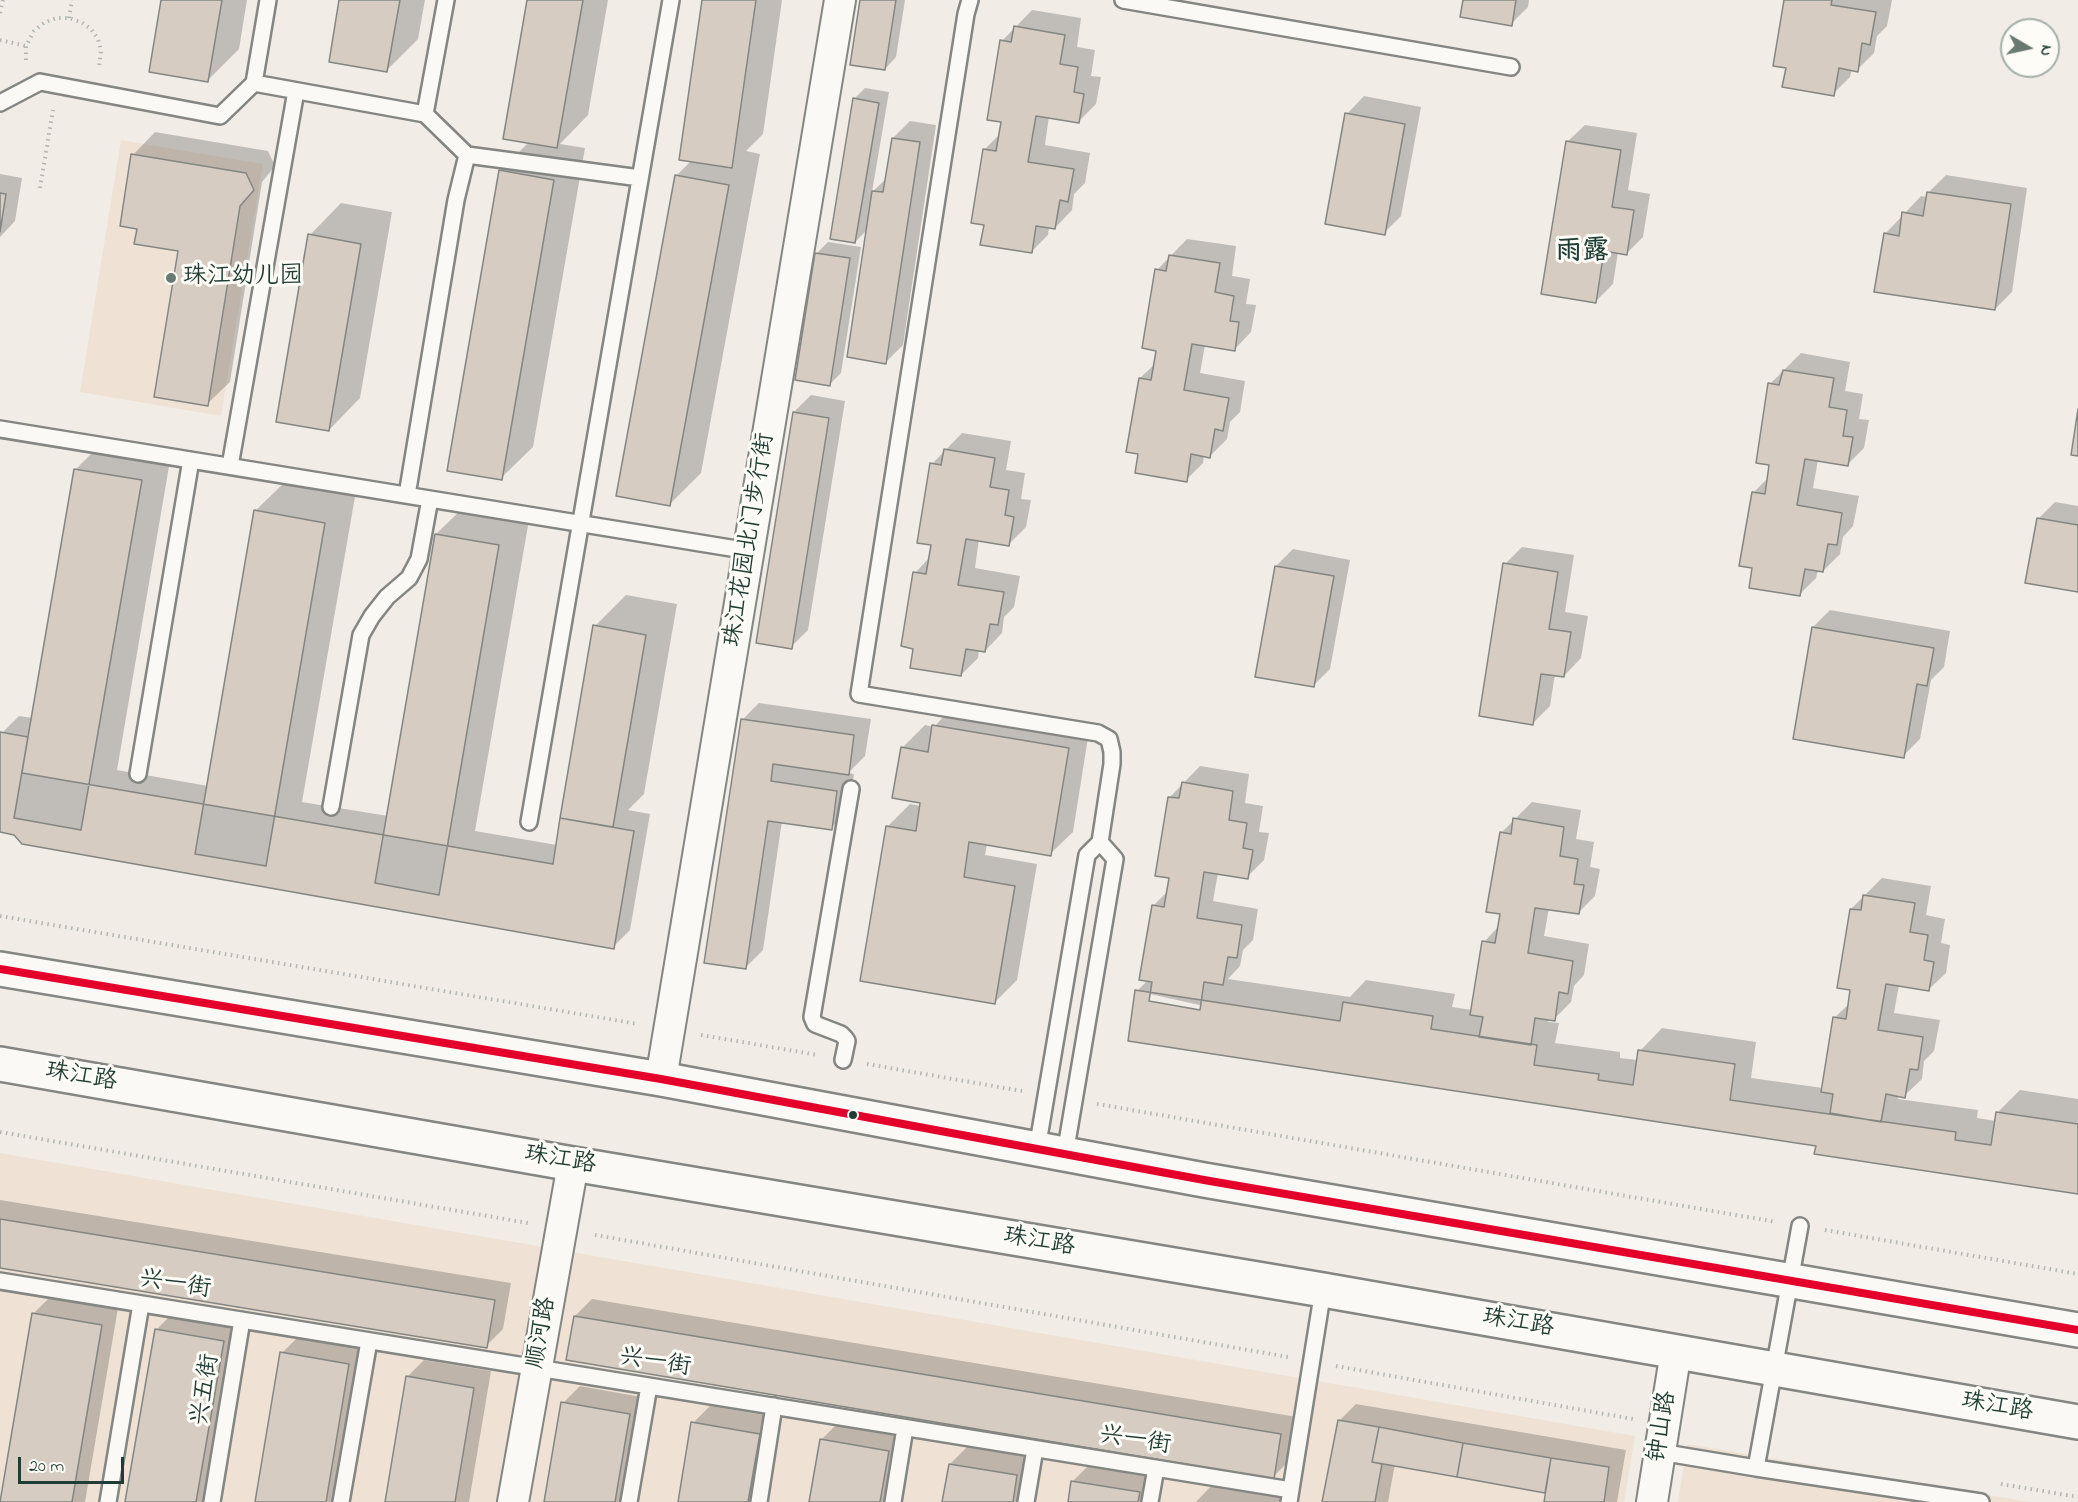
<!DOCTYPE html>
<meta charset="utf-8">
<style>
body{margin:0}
#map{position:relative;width:2078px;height:1502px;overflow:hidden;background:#f1ece6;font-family:"Indie Flower",sans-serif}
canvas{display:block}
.north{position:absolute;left:2000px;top:18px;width:60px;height:60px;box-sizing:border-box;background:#fdfcf7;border:2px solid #a4b0a9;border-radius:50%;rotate:99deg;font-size:16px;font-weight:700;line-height:24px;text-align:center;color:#1f3d34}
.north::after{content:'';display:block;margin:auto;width:21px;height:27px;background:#687a72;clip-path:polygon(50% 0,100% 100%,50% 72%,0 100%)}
.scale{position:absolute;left:18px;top:1457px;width:106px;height:27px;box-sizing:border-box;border:3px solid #1f3d34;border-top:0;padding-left:8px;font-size:18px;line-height:21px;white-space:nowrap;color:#1f3d34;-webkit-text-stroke:4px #fdfcf7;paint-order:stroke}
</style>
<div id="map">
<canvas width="2078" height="1502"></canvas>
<div class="north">N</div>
<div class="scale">20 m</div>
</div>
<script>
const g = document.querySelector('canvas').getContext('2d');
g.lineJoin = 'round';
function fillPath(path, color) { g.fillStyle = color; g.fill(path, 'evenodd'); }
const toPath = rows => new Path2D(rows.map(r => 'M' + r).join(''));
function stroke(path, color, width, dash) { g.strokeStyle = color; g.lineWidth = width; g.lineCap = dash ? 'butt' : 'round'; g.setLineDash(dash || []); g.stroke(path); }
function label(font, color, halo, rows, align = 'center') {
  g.font = font + ' "Indie Flower","LXGW WenKai TC",sans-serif'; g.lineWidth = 6; g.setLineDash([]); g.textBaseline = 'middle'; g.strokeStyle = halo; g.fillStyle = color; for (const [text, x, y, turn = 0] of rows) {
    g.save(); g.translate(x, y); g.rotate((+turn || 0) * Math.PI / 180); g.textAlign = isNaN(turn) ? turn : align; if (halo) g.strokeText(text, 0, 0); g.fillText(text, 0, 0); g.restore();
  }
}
const built = toPath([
 [121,140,263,164,221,416,80,392],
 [0,1153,1635,1436,1624,1502,0,1502],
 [1687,1444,2030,1502,1678,1502]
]);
const shadow = toPath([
 [163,0,247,0,239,49,207,81],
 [341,0,425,0,418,39,387,70],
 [528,0,608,0,588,115,560,144,585,148,533,447,501,478,500,171,529,142],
 [703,0,782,0,763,134,746,151,760,154,701,473,670,504,676,176,692,160],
 [861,0,905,0,896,57,885,69],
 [1465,0,1529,0,1528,7,1511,24],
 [1786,0,1892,0,1887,26,1877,36,1874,53,1857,70,1852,69,1850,77,1833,94,1787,67],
 [1032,10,1081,18,1077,47,1095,50,1091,76,1101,77,1096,104,1079,121,1049,116,1045,145,1090,153,1085,183,1074,194,1072,210,1055,228,1049,227,1048,235,1031,252,985,224,984,150,1000,134,1002,121,1002,41],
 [865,88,889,92,872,192,887,178,893,138,910,121,936,125,903,345,886,362,868,229,855,242,854,99],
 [1364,96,1421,107,1401,216,1384,233,1347,114],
 [1585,125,1637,133,1628,190,1650,194,1643,237,1626,254,1618,252,1613,284,1596,301,1567,142],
 [155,132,268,151,275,166,262,182,230,382,207,404,180,250,138,228,133,155],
 [0,174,22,178,15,221,0,237],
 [1946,175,2027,188,2012,292,1995,309,1885,234,1921,196,1928,197,1929,192],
 [341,203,392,212,360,398,329,430,310,235],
 [1187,239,1236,246,1232,276,1250,279,1246,304,1256,305,1251,332,1234,350,1205,345,1200,373,1245,381,1240,412,1230,422,1227,439,1210,456,1204,455,1203,463,1186,480,1140,453,1140,378,1156,363,1158,349,1157,270],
 [828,242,861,247,841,373,830,384,816,254],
 [1801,353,1850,362,1845,391,1863,394,1859,419,1869,420,1864,448,1847,465,1818,460,1813,488,1859,496,1853,526,1843,537,1840,554,1823,571,1818,570,1816,578,1799,595,1753,567,1753,493,1769,477,1771,464,1770,384],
 [811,395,845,401,808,630,791,647,794,412],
 [962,433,1011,441,1006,470,1025,473,1021,499,1031,500,1026,527,1009,544,979,539,975,568,1020,576,1014,607,1004,617,1002,633,985,651,979,650,978,658,961,675,915,647,915,573,930,557,932,544,932,464],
 [107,438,172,449,117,770,208,786,255,511,287,480,356,491,302,802,388,816,436,534,468,503,530,514,475,831,557,845,595,626,626,595,677,604,644,794,628,810,650,814,630,930,613,947,0,830,2,733,19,716,33,718,76,469],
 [2055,502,2078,506,2078,591,2038,519],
 [1522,547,1574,555,1565,612,1588,616,1581,658,1564,676,1555,674,1550,706,1533,723,1505,564],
 [1293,549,1350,560,1330,669,1313,686,1276,566],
 [1830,610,1950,631,1944,667,1931,680,1920,739,1903,756,1813,627],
 [759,703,871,719,865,756,848,773,854,774,848,811,831,828,782,821,763,950,746,967,742,720],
 [956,703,1090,725,1073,832,1050,854,987,844,985,855,1037,864,1017,980,995,1002,887,827,910,804,921,806,902,748,925,725,934,727],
 [1200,766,1249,774,1245,803,1263,806,1259,832,1269,833,1264,860,1247,877,1218,873,1213,901,1258,909,1253,940,1243,950,1240,966,1228,979,1350,997,1366,980,1455,994,1452,1007,1472,1010,1484,942,1499,926,1502,913,1501,833,1532,802,1581,810,1576,839,1594,842,1590,867,1600,869,1595,896,1578,913,1549,908,1544,936,1589,944,1584,975,1574,986,1571,1002,1554,1019,1549,1018,1548,1022,1559,1023,1555,1043,1620,1052,1620,1058,1638,1060,1640,1051,1662,1028,1756,1042,1751,1078,1823,1088,1834,1018,1850,1003,1851,909,1882,878,1931,886,1926,915,1945,919,1941,943,1950,945,1946,973,1928,990,1899,985,1894,1013,1940,1020,1934,1051,1924,1061,1922,1079,1904,1096,1899,1095,1898,1099,1978,1110,1977,1118,1996,1121,1997,1113,2020,1090,2078,1099,2078,1193,1817,1144,1137,991,1148,980,1153,906,1169,890,1171,877,1170,797],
 [0,1200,511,1283,503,1329,486,1346,0,1266],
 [51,1296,118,1308,85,1502,2,1502,34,1313],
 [592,1299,1297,1417,1290,1460,1273,1477,575,1316],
 [173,1313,240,1324,210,1502,127,1502,156,1330],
 [299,1336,366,1347,339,1502,256,1502,282,1353],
 [424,1360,491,1371,469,1502,386,1502,407,1377],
 [580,1386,647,1398,629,1502,546,1502,563,1403],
 [1356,1404,1626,1450,1617,1502,1545,1502,1547,1491,1395,1464,1388,1502,1324,1502,1339,1421],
 [710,1406,776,1417,762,1502,679,1502,693,1423],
 [838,1423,905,1435,893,1502,811,1502,821,1440],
 [967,1447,1034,1458,1026,1502,944,1502,950,1464],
 [1090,1464,1156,1475,1152,1502,1069,1502,1073,1481],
 [1213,1484,1280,1495,1279,1502,1196,1502]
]);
const building = toPath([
 [161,0,222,0,208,82,149,72,161,0],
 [339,0,400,0,387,72,329,62,339,0],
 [527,0,583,0,557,148,503,139,527,0],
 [702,0,756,0,732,168,679,160,702,0],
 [860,0,896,0,885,70,850,65,860,0],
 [1463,0,1516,0,1512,26,1460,17,1463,0],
 [1784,0,1832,0,1831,5,1876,12,1870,45,1862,43,1858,72,1839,68,1834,96,1782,87,1786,68,1773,66,1784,0],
 [1014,26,1065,35,1060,64,1078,67,1074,92,1084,94,1079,123,1036,116,1028,162,1074,169,1068,202,1060,200,1055,229,1036,226,1032,253,980,245,984,225,971,223,983,149,996,151,1001,122,987,120,1000,40,1011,42,1014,26],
 [853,98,879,103,855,243,830,239,853,98],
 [1345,113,1405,124,1385,235,1325,224,1345,113],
 [892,138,920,142,886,364,847,357,872,191,883,192,892,138],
 [1566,141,1621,150,1612,207,1634,210,1627,255,1604,251,1596,303,1541,294,1566,141],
 [131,154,246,173,254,190,240,206,208,406,154,397,178,251,134,244,137,229,120,226,131,154],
 [499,170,554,180,502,480,447,471,499,170],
 [675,175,729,185,670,506,616,496,675,175],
 [1927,192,2011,204,1995,310,1874,292,1884,233,1899,236,1902,212,1923,216,1927,192],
 [0,193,6,194,0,232,0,193],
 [308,234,361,244,329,431,276,422,308,234],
 [815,253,850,258,830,386,795,380,815,253],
 [1169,255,1220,263,1215,292,1234,296,1230,321,1239,322,1235,351,1192,344,1184,390,1229,398,1223,431,1215,429,1210,458,1191,454,1187,482,1135,473,1138,454,1126,452,1139,378,1151,380,1156,351,1142,348,1155,269,1166,271,1169,255],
 [1783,370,1834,378,1829,407,1847,410,1843,436,1853,437,1848,466,1805,459,1797,505,1842,513,1837,545,1828,544,1823,572,1805,569,1800,596,1749,588,1752,568,1739,566,1752,492,1765,494,1769,465,1756,463,1768,383,1779,385,1783,370],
 [2078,409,2078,456,2071,455,2078,409],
 [793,412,829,418,792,649,756,643,793,412],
 [944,449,995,458,990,487,1009,490,1005,515,1014,517,1009,546,966,539,958,585,1004,592,998,625,990,624,985,652,966,649,961,676,910,668,913,649,901,646,913,572,926,574,931,545,917,543,930,463,941,465,944,449],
 [74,469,142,480,81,830,14,818,74,469],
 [254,510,325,523,266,866,195,854,254,510],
 [2037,518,2078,525,2078,592,2025,583,2037,518],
 [435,534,499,545,439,895,375,883,435,534],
 [1503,563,1558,572,1549,629,1571,632,1564,677,1541,674,1533,725,1479,716,1503,563],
 [1275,566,1334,576,1314,687,1255,677,1275,566],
 [593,625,646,635,613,827,560,818,593,625],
 [1812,627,1934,648,1927,686,1917,684,1904,758,1793,739,1812,627],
 [741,719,854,735,849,775,773,764,771,781,837,791,832,830,768,821,746,969,704,963,741,719],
 [932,725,1069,748,1051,856,969,842,964,877,1015,886,995,1004,860,981,886,826,916,831,920,803,892,798,901,747,928,752,932,725],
 [0,732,28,737,22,773,553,864,560,818,634,831,614,949,22,844,14,835,0,832,0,732],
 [1182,782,1233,791,1229,820,1247,823,1243,848,1253,850,1248,879,1204,872,1197,918,1242,925,1237,958,1228,957,1223,985,1204,982,1200,1010,1149,1001,1152,982,1139,980,1152,905,1164,907,1169,878,1155,876,1168,797,1179,798,1182,782],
 [1513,818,1564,827,1560,856,1578,859,1574,884,1584,885,1579,914,1535,908,1528,953,1573,961,1568,994,1559,992,1555,1021,1535,1018,1531,1045,1479,1037,1483,1017,1470,1015,1482,941,1495,943,1500,914,1486,912,1500,832,1511,834,1513,818],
 [1863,895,1915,903,1910,932,1928,935,1924,960,1934,962,1929,991,1886,984,1878,1030,1923,1037,1918,1070,1910,1069,1905,1098,1886,1094,1881,1122,1830,1113,1833,1094,1821,1092,1833,1017,1846,1019,1850,990,1837,988,1850,909,1861,910,1863,895],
 [1135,990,1340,1021,1343,1002,1433,1016,1431,1029,1537,1045,1534,1065,1599,1074,1598,1080,1633,1085,1638,1050,1735,1064,1730,1100,1956,1132,1955,1140,1991,1145,1996,1112,2078,1124,2078,1194,1814,1154,1816,1146,1128,1041,1135,990],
 [0,1219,495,1300,487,1348,0,1268,0,1219],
 [32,1313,102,1325,72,1502,0,1502,32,1313],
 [574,1316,1281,1434,1274,1479,566,1360,574,1316],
 [155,1329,224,1341,196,1502,125,1502,155,1329],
 [280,1352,349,1364,326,1502,255,1502,280,1352],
 [406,1376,474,1388,455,1502,385,1502,406,1376],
 [561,1402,630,1414,615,1502,544,1502,561,1402],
 [1338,1420,1379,1427,1372,1462,1382,1464,1375,1502,1322,1502,1338,1420],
 [691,1422,760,1434,748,1502,678,1502,691,1422],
 [1379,1427,1463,1443,1457,1477,1372,1462,1379,1427],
 [820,1439,889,1451,880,1502,809,1502,820,1439],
 [1463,1443,1551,1458,1545,1493,1457,1477,1463,1443],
 [1551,1458,1609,1467,1604,1502,1544,1502,1551,1458],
 [949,1464,1017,1475,1013,1502,942,1502,949,1464],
 [1071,1481,1140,1492,1138,1502,1068,1502,1071,1481]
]);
const path = toPath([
 [0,13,3,0],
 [69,18,72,0],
 [0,40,26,46],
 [26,60,26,46,34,31,45,22,57,18,69,18,81,22,91,29,98,39,101,51,99,67],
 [40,188,53,110],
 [0,916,638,1024],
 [701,1035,818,1055],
 [867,1064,1022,1091],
 [1097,1104,1776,1222],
 [0,1132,528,1223],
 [1825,1230,2078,1274],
 [595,1235,1288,1357],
 [1336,1366,1633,1419],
 [2001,1484,2078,1497]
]);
const lane = toPath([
 [970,0,966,14,859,694,1098,733,1109,739,1112,752,1112,764,1100,842],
 [1123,0,1511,67],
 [254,83,268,0],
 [0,103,40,82,220,116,254,83,425,114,467,155,640,178],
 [425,114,446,0],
 [0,429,749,551],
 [230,466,296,91],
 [407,495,456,200,467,155],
 [138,774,191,460],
 [331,807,361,635,372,616,387,597,409,578,419,559,430,499],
 [529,822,671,0],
 [843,1060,847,1041,845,1038,841,1034,815,1024,812,1017,851,789],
 [1037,1149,1087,855,1100,842,1115,859,1065,1154],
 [1800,1226,1756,1468,1981,1502],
 [0,1281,1291,1490],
 [1660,1452,1756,1468],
 [108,1502,141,1304],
 [212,1502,242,1320],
 [341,1502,369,1341],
 [629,1502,649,1386],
 [759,1502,774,1406],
 [893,1502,905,1428],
 [1026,1502,1035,1449],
 [1150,1502,1156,1468],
 [1289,1502,1323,1290]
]);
const street = toPath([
 [661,1079,840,0],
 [513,1502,573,1164],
 [1652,1502,1676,1351]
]);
const secondary = toPath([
 [0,969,661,1079,1204,1180,2078,1330],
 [0,1064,573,1164,1323,1290,2078,1422]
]);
const bus1 = toPath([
 [0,969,661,1079,1204,1180,2078,1330]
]);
const markers = [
 [171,278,6,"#687a72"],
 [853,1115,5,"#1f3d34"]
];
const poiNames = [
 ["珠江幼儿园",183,278]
];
const streetNames = [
 ["珠江花园北门步行街",751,540,-81],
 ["珠江路",81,1078,10],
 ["珠江路",560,1161,10],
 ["珠江路",1039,1243,10],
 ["兴一街",175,1286,9],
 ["珠江路",1518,1324,10],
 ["顺河路",543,1333,-80],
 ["兴一街",655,1364,9],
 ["兴五街",207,1390,-81],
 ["珠江路",1997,1408,10],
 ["钟山路",1664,1427,-81],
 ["兴一街",1135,1442,9]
];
const quarterNames = [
 ["雨露",1582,254]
];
fillPath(built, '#efe2d5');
fillPath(shadow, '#0003');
fillPath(building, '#d6ccc2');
stroke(building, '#838682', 1.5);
stroke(lane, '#838682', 20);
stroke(street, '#838682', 34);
stroke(secondary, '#838682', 38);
stroke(path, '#b3b6b3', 4, [1.5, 4.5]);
stroke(lane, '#faf9f6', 15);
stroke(street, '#faf9f6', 30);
stroke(secondary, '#faf9f6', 33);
stroke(bus1, '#e4002b', 8);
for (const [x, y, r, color] of markers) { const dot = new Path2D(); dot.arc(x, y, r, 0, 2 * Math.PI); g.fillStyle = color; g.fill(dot); stroke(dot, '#fdfcf7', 2); }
label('24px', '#1f3d34', '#fdfcf7', poiNames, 'left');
label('24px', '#1f3d34', '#fdfcf7', streetNames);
label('bold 27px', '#1f3d34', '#fdfcf7', quarterNames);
</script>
